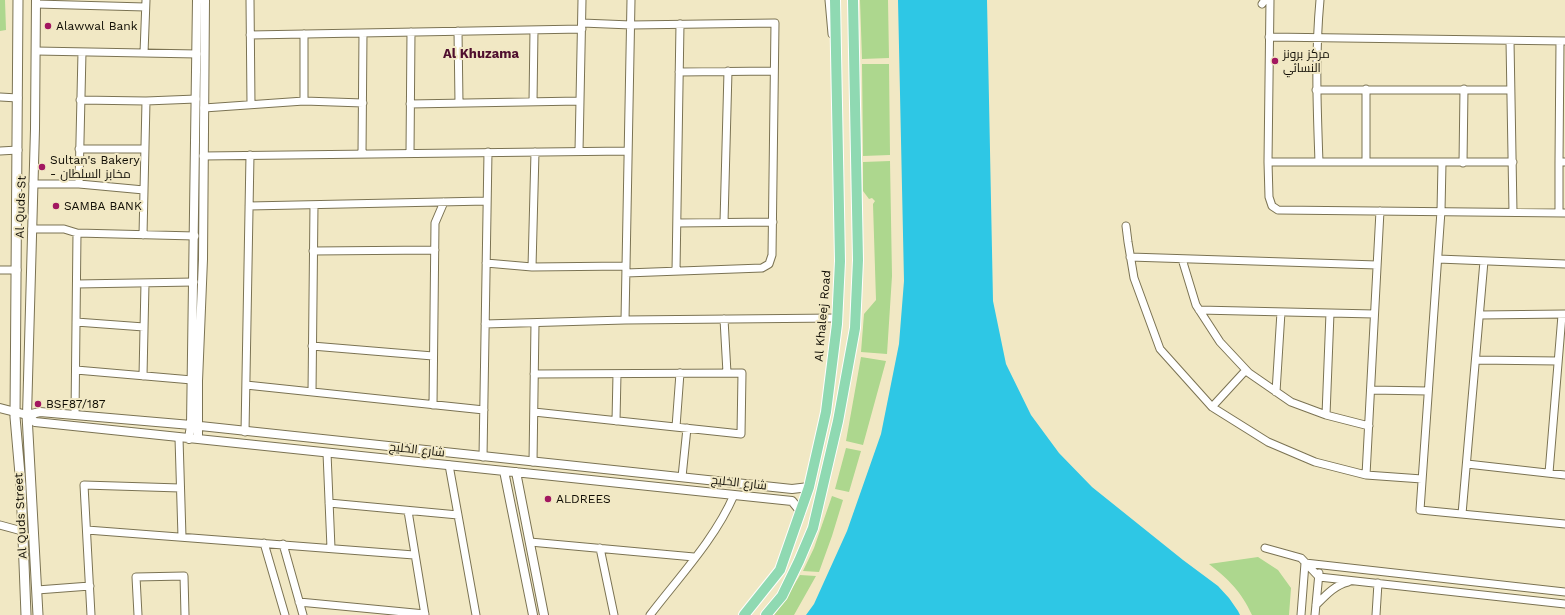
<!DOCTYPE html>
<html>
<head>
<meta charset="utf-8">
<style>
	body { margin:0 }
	canvas { display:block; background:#f1e8c4 }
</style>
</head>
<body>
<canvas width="1565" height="615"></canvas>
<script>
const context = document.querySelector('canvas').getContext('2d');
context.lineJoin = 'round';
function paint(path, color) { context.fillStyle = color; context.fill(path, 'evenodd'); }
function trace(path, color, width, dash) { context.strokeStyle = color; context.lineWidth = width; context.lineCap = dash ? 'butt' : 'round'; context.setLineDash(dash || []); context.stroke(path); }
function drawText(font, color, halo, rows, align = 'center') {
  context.font = font + ' "Work Sans",Cairo,sans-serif'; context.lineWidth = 4; context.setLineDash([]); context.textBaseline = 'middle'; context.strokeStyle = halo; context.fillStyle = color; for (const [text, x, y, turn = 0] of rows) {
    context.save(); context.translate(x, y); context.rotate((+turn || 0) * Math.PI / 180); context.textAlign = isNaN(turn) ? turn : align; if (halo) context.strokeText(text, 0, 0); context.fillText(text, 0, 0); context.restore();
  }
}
paint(new Path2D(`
	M0,0H5L6,30L0,31Z
	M860,0H888L889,58L862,59Z
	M862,64H889L890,155L863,156Z
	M890,161L892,276L887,354L861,352L864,314L876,300L873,204L875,201L872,198L869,199L863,191V162Z
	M861,357L886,361L863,445L846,441Z
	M846,448L861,451L849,492L835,489Z
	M832,496L843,500L832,536L819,572L803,571L814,548Z
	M1258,557L1278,570L1291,588L1289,615H1252C1241,591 1229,580 1209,564Z
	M800,575L816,576L794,615H774L785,600Z`), '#add78e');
paint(new Path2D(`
	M898,0H987L993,301L1006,364L1031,415L1059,453L1092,487L1183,560L1218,586L1229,598L1238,611L1240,615H806L814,604L847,531L881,434L899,344L904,281Z`), '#2ec7e5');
const minor = new Path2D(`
	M250,0L251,104
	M829,0L832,34
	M1270,0L1268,162L1269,197L1272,206L1278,210L1565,213
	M36,4L145,7
	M1262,4L1265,0
	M582,23L631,25L775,23L772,255L769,264L762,268L626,273
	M458,31L459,103
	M304,34V101
	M250,35L582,29
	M1269,37L1565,41
	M1510,41L1513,212
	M1560,41L1559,162H1565
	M36,51L197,54
	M144,53L146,0
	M679,72L774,71
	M1316,90H1510
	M0,97L18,98
	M80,100L146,101L196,99
	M533,102L534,30
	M410,104L580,101
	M204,108L304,101L363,103
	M79,149H145
	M0,151L18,150
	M579,151L582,0
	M535,152L532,267L626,266
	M410,153L411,32
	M362,154L363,33
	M203,156L628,151
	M1268,162H1513
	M1319,162C1317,108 1315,54 1320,0
	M1366,162V89
	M1559,162V213
	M1442,163L1441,211L1420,510L1565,524
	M1463,163L1464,89
	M33,184H79L144,190
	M79,184L82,52
	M249,206L487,201
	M1380,211L1366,475L1422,479
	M724,222L728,71
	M677,223L773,222
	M1126,226L1128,242L1134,278L1160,349L1212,407L1268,442L1315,462L1366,475
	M32,229H64L77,233L195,236
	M143,235L146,101
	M313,251L435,250
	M1130,257L1377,265
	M1182,259L1196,305L1220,342L1249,373L1291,402L1326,415L1369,426
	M1438,259L1565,264
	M486,263L532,267
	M0,270H17
	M676,271L680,24
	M77,284L194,282
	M1199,310L1374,314
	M1480,315L1565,314
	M724,319L727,373
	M625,320L631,0
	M76,322L144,327
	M485,324L625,320L837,318
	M312,346L433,356
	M1476,360L1558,361
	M76,370L192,380
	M143,376L145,283
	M246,385L484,410
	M1371,390L1428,391
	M312,392L314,205
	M1276,392L1281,312
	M433,405L435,223L444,202
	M1212,407L1246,370
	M534,412L741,434L742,373L534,374
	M75,415L77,233
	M1326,415L1330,313
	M616,421L617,374
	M676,427L680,373
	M245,432L250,155
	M179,438L182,537
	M327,453L331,548
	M483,457L488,152
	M533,462L535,323
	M1467,464L1565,475
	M449,465L476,615
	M1549,473L1562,315
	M682,477L687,428
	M329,503L458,515
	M408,511L425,615
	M1462,514L1484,261
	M0,525L22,531
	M87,530L414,555
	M530,542L694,557
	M264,543L285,615
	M283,544L303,615
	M600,548L614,615
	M1265,548L1301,558L1319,577L1565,604
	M1305,563L1565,592
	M37,590L90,586
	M299,602L425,614
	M1316,605C1326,595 1335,585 1348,582
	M91,615L84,485L180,488
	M138,615L136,577L184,576L185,615
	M650,615C679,577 715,539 734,495
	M1301,615L1305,563
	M1315,615L1319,573
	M1376,615L1378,583`);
const tertiary = new Path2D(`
	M0,408L27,415L40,412L191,425L792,489L809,487
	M27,415L35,422L792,501L801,512
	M27,415L35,129L36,0
	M198,438V381L203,259L205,0
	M189,439L191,425L197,0
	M504,471L533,615
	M516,472L544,615`);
const secondary = new Path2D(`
	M18,0L15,417L21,486L26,615
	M27,415L38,615`);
const primary = new Path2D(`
	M744,615L780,570L809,487L826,412L837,324L840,261L835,0
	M766,615L782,596L799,561L813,528L838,421L855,328L858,260L853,0`);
trace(minor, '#7b7353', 9);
trace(tertiary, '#7b7353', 10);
trace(secondary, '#7b7353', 11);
trace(primary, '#fff', 12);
trace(minor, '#fff', 7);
trace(tertiary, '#fff', 8);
trace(secondary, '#fff', 9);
trace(primary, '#8fd9b2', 10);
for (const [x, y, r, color] of [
	[48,26,4,"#a21760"],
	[1275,61,4,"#a21760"],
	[42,167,4,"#a21760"],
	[56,206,4,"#a21760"],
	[38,404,4,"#a21760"],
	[548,499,4,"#a21760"]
]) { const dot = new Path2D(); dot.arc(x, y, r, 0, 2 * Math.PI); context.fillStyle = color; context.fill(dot); trace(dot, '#f1e8c4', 1.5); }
drawText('12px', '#0f0c03', '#f1e8c4', [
	["Alawwal Bank",56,26],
	["مركز برونز",1283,54],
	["النسائي",1283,68],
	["Sultan's Bakery",50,160],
	["- مخابز السلطان",50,174],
	["SAMBA BANK",64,206],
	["BSF87/187",46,404],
	["ALDREES",556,499]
], 'left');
drawText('12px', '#0f0c03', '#f1e8c4', [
	["Al Quds St",21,207,-88],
	["Al Khaleej Road",823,316,-85],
	["شارع الخليج",417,450,6],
	["شارع الخليج",739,483,6],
	["Al Quds Street",21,516,-93]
]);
drawText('bold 13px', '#4f0e2d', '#f1e8c4', [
	["Al Khuzama",481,54]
]);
</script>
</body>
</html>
